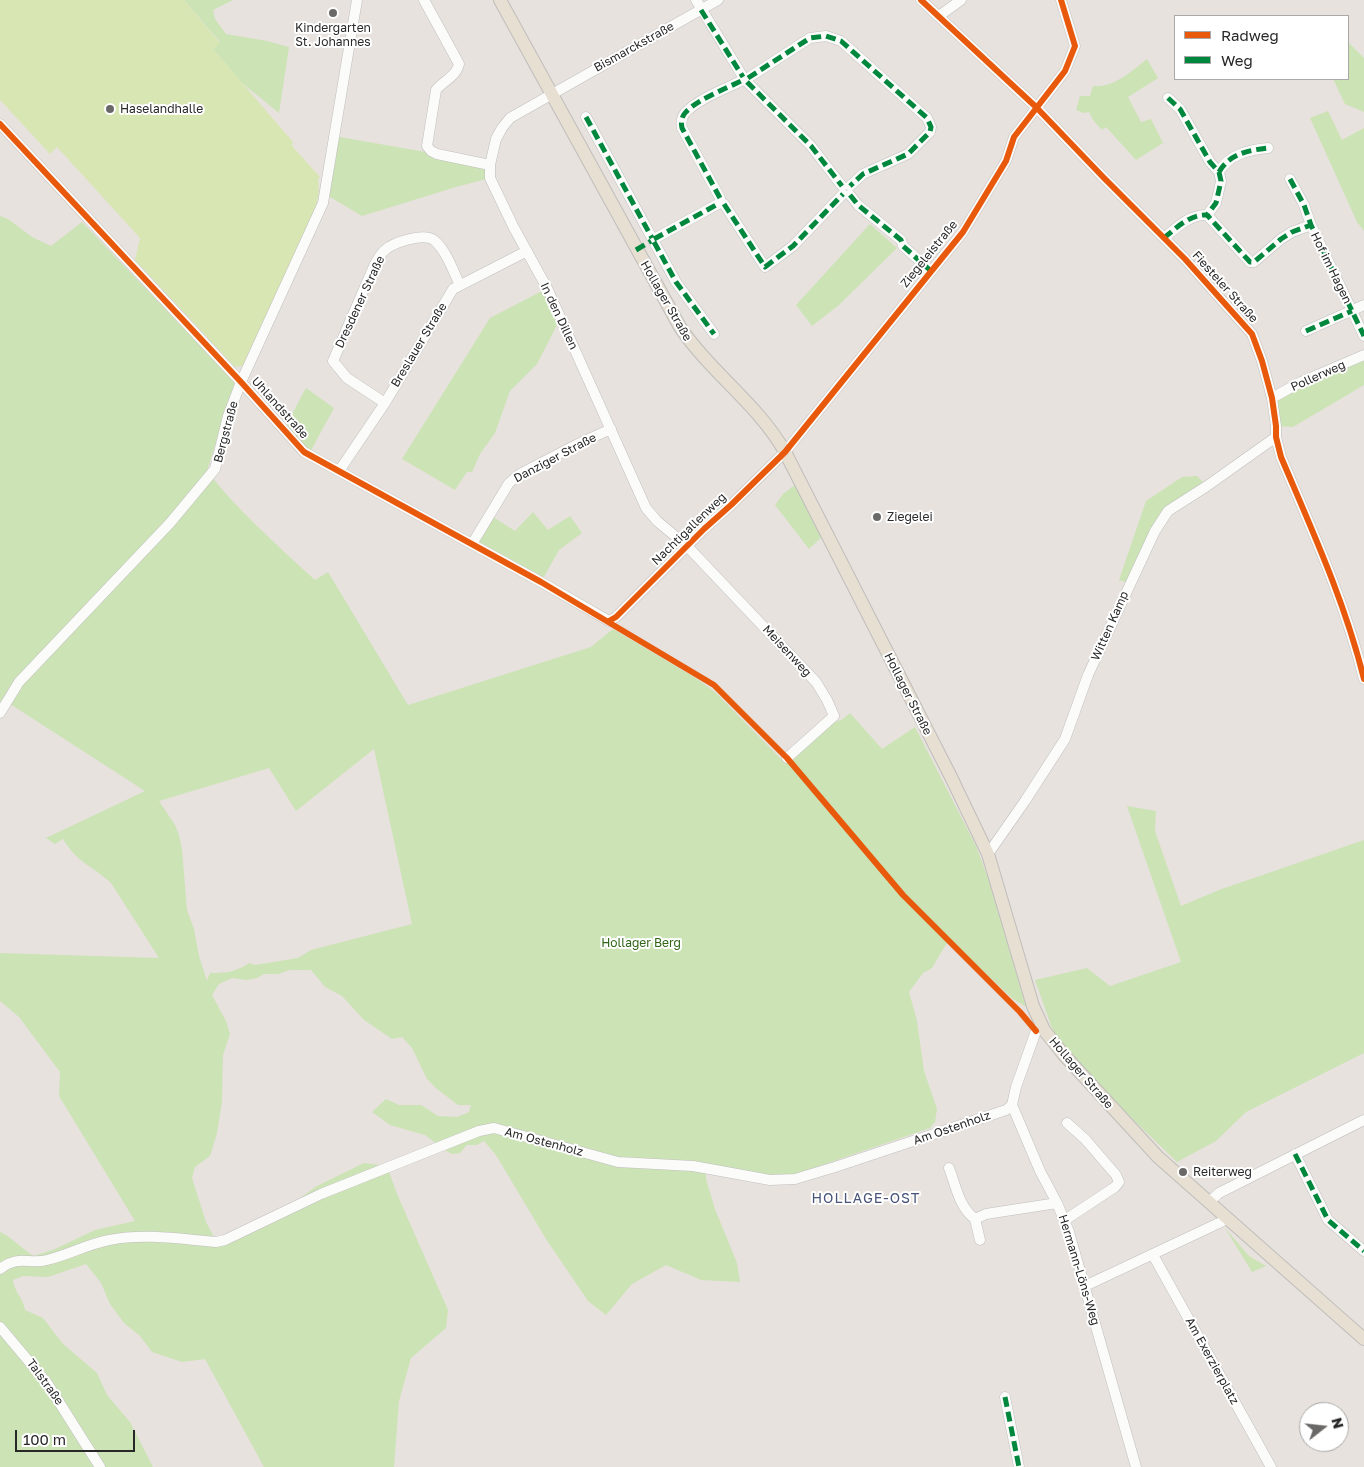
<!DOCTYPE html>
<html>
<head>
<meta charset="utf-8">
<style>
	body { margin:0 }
	#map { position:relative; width:1364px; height:1467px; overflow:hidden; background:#e7e2dd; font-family:"Golos Text",sans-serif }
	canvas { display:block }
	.legend { position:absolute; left:1174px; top:15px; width:175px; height:65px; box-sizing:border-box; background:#fff; border:1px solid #a9a9a9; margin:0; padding:6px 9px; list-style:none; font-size:15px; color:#282828 }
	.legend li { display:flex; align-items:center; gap:10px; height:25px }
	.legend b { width:25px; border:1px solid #a9a9a9 }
	.north { position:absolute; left:1299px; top:1402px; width:50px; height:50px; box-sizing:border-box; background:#fff; border:1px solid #a9a9a9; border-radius:50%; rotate:74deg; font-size:14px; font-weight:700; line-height:20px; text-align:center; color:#282828 }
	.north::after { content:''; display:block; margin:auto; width:18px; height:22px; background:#6b6967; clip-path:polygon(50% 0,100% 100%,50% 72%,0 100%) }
	.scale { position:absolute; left:15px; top:1430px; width:120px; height:22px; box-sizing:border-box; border:2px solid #282828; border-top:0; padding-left:6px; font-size:15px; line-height:18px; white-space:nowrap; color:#282828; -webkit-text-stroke:4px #fff; paint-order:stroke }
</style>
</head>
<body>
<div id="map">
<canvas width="1364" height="1467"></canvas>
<ul class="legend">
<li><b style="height:6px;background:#e8590c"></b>Radweg</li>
<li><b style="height:6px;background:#00873e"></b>Weg</li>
</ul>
<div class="north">N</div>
<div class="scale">100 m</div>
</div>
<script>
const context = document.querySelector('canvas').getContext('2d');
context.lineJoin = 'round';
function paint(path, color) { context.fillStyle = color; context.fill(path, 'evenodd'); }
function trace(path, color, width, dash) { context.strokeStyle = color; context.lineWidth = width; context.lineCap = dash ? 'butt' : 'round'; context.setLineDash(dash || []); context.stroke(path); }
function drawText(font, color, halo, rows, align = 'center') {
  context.font = font + ' "Golos Text",sans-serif'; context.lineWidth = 4; context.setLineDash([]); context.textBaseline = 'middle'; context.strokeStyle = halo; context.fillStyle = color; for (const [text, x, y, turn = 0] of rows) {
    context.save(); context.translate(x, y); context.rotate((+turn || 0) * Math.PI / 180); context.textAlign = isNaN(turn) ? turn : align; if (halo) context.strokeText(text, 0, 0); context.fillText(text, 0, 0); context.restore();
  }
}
paint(new Path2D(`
	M184,0H233L213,10L215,19L226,34L267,41L289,47L279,113L242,83L213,49L220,42Z
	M1348,42L1364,58V112L1345,104L1333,79H1348Z
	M1147,59L1158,78L1128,97L1141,122L1151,119L1163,143L1136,160L1106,127L1102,130L1093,120L1089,112L1084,113L1076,110L1080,96H1090L1093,86C1114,88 1132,71 1147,59Z
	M1328,111L1342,140L1364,128V231L1357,222L1310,118Z
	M334,136L437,154L490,165V178L456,187L362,216L325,194Z
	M0,216L8,219L32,237L51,246L82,222L235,382L207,471C238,511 278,546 315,580L328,572L408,705L591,647L613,629L694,677L715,692L786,764L833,723L843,719L850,713L882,749L915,727L976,846L988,878L1026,1007L1013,999L950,940L945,946L932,968L923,973L909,992L917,1021L924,1071L937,1109L935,1122L930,1128L793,1175L773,1176L706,1164V1179L715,1209L737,1263L740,1282L701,1280L666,1265L632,1284L606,1315L588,1301L546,1239L496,1155L484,1141L477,1145H467L460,1153L452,1154L445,1150L425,1135L390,1125L372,1112L386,1099L399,1105H421L438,1116L457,1117L469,1112L471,1105H458L437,1089L427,1079L412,1048L402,1037L392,1039L364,1020L342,996L325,987L311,970H289L278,974H264L257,978L247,980L232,978L219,984L212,995L226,1021L230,1034L223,1055L222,1102L217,1133L210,1156L195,1167L192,1178L206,1222L216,1241L293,1208L300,1198L317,1186L364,1163L387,1166L397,1194L448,1310L446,1328L411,1358L399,1401L394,1467H264L205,1359L182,1362L152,1352L140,1336L124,1323L110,1304L101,1283L86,1264L48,1277L23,1276L13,1280C15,1294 22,1295 25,1310L43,1318L63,1344L97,1373L107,1395L130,1422L153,1467H0V1232C13,1238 22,1249 34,1256L55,1249L95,1230L135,1221L59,1096L60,1072L19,1017L0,1001V953L159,958L111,883C93,866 77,863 63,839L55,844L46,838L145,791L7,702L0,713ZM374,749L412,924L311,950L298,958L255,965L249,963C237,972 225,973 210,973L207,981L199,956L194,929L187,910L182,849L179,835L175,825L159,801L269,768L296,811Z
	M870,224L897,248L839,305L812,326L796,305Z
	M544,290L558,323L537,364L510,391L495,433L480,454L472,472H467L455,490L402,459L490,318Z
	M1364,355V385L1293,427L1276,426L1272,398Z
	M306,388L334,408L309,454L284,429Z
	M1197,476L1207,486L1168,511L1129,583L1119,580L1146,501L1182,477Z
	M800,481L826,533L809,549L775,505L783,494Z
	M533,512L548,530L570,516L582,533L559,550L541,582L472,544L490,515L515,531Z
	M1127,806L1156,811L1155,831L1181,906L1219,890L1364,840V1053L1246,1112L1216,1141L1177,1162L1121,1108L1054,1034L1035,980L1087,968L1110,986L1181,962Z
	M1225,1228L1249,1256L1266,1266L1252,1272Z`), '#cce3b5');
paint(new Path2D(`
	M0,0H184L220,43L213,49L293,142L292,146L320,177L318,179L319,193L315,210L243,366L235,367L135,260L140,238L57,147L50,154L0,100Z`), '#d8e6b3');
const minor = new Path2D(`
	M424,0L459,64C456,77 444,80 436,90L427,146L431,151L437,154L490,165
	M696,0L743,77
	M718,0L510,118L502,128L496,139L490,165V178L514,228L547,288L646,508L657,521L687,546L816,682L827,700L834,716L787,758
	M921,0L1036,107L1104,178L1185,259L1252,334L1262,361L1272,398L1276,426V437L1281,457C1312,530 1345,602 1364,679
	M939,16L961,0
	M748,78L810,38L826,36L841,41L927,118L931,127L930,132L908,154L863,174L850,186
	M747,82L811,146L842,186
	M1168,98L1180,109L1210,162L1219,172L1221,181L1216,203L1207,215
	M586,117L652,238
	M0,124L241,382L304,452L541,582L609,621L616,617L704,529L731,505L785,452L963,232L1006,161L1014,137L1065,71L1075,46L1061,0
	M1219,172C1229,154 1249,150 1268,148
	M1290,179L1304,205L1311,225L1364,336
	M850,195L858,205L901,240L903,246L931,271
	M720,198L682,128C681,123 681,118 685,113C696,100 725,89 741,81
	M724,204L765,267L793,246L843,194
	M1164,238C1176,228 1190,214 1207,215L1250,262H1254L1281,239L1292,232L1311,225
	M654,239L718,204
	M654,242L676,282L714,334
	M1306,331L1364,305
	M1272,398L1301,382L1364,355
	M385,403L347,378L333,361L374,266C377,261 380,254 385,250C394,242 425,232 435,241C447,252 453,271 460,285
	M339,471L385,403L453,289L527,251
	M472,544L509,483L520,474L582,442L611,429
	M0,713L19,682L170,523L215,469L228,416L241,382L323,203L357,0
	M988,854L1025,801L1065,739L1088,675L1155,531L1168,511L1207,486L1276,437
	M1042,1026L1036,1031L1016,1087L1012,1105L1040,1171L1057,1203L1069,1232L1136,1467
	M1295,1154L1328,1220L1364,1251
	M949,1168C956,1186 959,1207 975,1219
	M1209,1202L1219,1193L1364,1120
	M1065,1220L1115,1187L1119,1182L1116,1175L1085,1139L1067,1123
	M980,1240L975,1219L986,1214L1057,1203
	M1153,1255L1271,1467
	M0,1269C19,1254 29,1265 47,1260C68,1255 88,1244 109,1240C144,1233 181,1239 216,1242L225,1240L321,1194L479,1131L494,1128L618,1162L693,1166L770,1180L795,1179L835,1167L1006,1110L1012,1105
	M1085,1286L1221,1222L1226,1218
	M0,1327L47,1383L100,1467
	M1005,1397L1019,1467`);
const major = new Path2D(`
	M500,0L680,327C711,373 758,404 785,452L951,777L988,854L1033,1006L1044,1030L1064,1055L1158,1157L1364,1339`);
trace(minor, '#c0bfbf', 11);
trace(major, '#bfbdbc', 14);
trace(minor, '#fbfbfa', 10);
trace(major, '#e6dfd2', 12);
trace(new Path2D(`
	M701,10L743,77
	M748,78L810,38L826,36L841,41L927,118L931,127L930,132L908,154L863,174L850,186
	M747,82L811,146L842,186
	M1168,98L1180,109L1210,162L1219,172L1221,181L1216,203L1207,215
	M586,117L652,238
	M1219,172C1229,154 1249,150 1268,148
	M1290,179L1304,205L1311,225L1364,336
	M850,195L858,205L901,240L903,246L931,271
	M720,198L682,128C681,123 681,118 685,113C696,100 725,89 741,81
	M724,204L765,267L793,246L843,194
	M1164,238C1176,228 1190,214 1207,215L1250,262H1254L1281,239L1292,232L1311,225
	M654,239L718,204
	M654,242L676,282L714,334
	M636,250L651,241
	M1306,331L1352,311
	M1295,1154L1328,1220L1364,1251
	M1005,1397L1019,1467`), '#00873e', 5, [10, 5]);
trace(new Path2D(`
	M921,0L1036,107L1104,178L1185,259L1252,334L1262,361L1272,398L1276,426V437L1281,457C1312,530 1345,602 1364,679
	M0,124L241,382L304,452L541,582L714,685L787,758L903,895L1020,1012L1036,1031
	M609,621L616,617L704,529L731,505L785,452L963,232L1006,161L1014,137L1065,71L1075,46L1061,0`), '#e8590c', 6);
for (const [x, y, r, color] of [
	[333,13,5,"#6b6967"],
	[110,109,5,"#6b6967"],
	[877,517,5,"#6b6967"],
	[1183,1172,5,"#6b6967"]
]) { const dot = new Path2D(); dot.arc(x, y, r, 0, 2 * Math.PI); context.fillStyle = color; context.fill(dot); trace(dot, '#fff', 2); }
drawText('12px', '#282828', '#fff', [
	["Kindergarten",333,28,"center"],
	["St. Johannes",333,42,"center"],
	["Haselandhalle",120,109],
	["Ziegelei",887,517],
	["Reiterweg",1193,1172]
], 'left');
drawText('12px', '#282828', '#fff', [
	["Bismarckstraße",634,47,-29],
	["Ziegeleistraße",929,254,-51],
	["Hof im Hagen",1331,268,64],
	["Fiesteler Straße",1225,287,48],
	["Hollager Straße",666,301,60],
	["Dresdener Straße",360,302,-65],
	["In den Dillen",559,316,65],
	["Breslauer Straße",419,345,-59],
	["Pollerweg",1318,376,-24],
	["Uhlandstraße",280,408,48],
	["Bergstraße",226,432,-75],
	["Danziger Straße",555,458,-28],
	["Nachtigallenweg",689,529,-44],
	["Witten Kamp",1110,626,-66],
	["Meisenweg",787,651,47],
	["Hollager Straße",908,694,63],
	["Hollager Straße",1081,1073,49],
	["Am Ostenholz",952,1128,-19],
	["Am Ostenholz",544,1142,15],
	["Hermann-Löns-Weg",1079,1270,73],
	["Am Exerzierplatz",1212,1361,61],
	["Talstraße",45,1382,54]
]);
drawText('12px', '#2e6518', '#fff', [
	["Hollager Berg",641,943]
]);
context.letterSpacing = '1px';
drawText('14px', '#485579', '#fff', [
	["HOLLAGE-OST",866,1199]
]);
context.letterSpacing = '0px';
</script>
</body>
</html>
